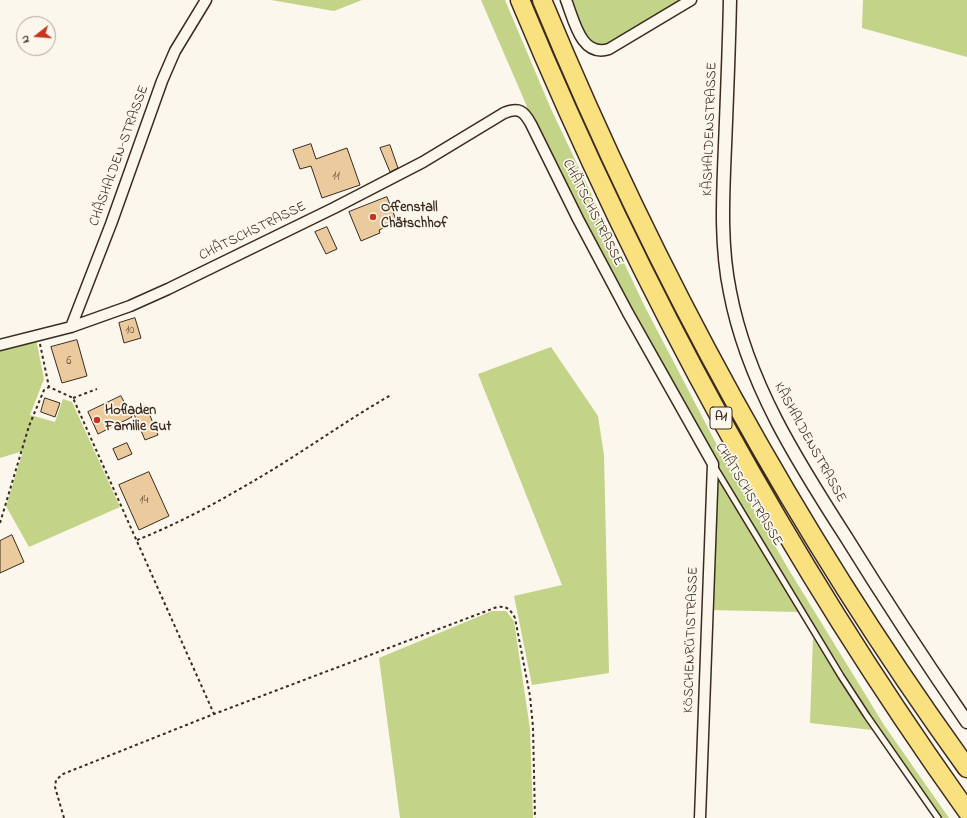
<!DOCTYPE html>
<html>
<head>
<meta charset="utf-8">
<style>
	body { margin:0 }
	#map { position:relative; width:967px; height:818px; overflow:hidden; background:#fbf7ec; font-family:"Indie Flower",sans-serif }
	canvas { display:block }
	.north { position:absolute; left:16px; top:16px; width:40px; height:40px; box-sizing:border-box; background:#fbf7ec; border:1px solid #aea59a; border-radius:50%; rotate:253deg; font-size:11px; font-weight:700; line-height:16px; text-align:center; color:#3b2a1e }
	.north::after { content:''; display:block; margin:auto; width:14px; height:18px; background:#c8321e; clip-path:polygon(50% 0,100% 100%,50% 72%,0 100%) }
</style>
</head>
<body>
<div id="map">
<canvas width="967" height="818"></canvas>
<div class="north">N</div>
</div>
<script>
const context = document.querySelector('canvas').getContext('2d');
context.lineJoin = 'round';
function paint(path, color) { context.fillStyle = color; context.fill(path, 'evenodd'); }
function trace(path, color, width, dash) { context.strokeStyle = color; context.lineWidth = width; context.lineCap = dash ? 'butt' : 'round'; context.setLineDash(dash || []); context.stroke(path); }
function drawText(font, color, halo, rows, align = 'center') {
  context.font = font + ' "Indie Flower",sans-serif'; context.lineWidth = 3.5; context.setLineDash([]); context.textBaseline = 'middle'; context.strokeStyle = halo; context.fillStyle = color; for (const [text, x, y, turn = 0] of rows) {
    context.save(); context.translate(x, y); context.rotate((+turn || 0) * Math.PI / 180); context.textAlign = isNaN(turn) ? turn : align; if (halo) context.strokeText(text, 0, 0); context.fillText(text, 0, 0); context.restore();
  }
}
paint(new Path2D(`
	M271,0H362L334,11Z
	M481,0H505L551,109L645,307L718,447L789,570L884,725L949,818H942L879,728L820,635L743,509L644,336L592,238L528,109Z
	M569,0H686L607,47H596L585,40Z
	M863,0H967V57L862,28Z
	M36,339L44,379L30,415L55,422L63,399L72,402L120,507L29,547L6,506L23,451L0,458V348Z
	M551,347L598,416L604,455L609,673L532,685L514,596L562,585L478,374Z
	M718,477L799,612L710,610Z
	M492,611H506L514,621L530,729L533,818H400L379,658Z
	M813,638L872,730L810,723Z`), '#c3d387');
const building = new Path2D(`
	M311,144L316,159L347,148L360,185L322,198L311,166L300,169L293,150Z
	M390,145L398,168L390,172L380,148Z
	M387,197L397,222L379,230L380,233L361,241L349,212Z
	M327,227L337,249L326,254L315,232Z
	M135,318L141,338L124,343L119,323Z
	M77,340L87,376L62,383L51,347Z
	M121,396L132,417L98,434L88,412Z
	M45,398L60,403L55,417L41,412Z
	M146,406L158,435L145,440L133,412Z
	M127,443L132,454L118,460L113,449Z
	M149,472L169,516L139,530L119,485Z
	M12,535L24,562L0,573V541Z`);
paint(building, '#ebca9d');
trace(building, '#3b2a1e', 1);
const service = new Path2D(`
	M714,466L841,676L867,716L938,818`);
const minor = new Path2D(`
	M566,0C574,20 581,58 609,49L691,0
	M71,327L111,224L162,81L175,51L206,0
	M0,345L71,327L130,306L168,289L334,208L423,162L504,113C519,107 524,111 531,124L578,219L628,313L713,464L700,818`);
const tertiary = new Path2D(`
	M730,0C729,49 727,97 725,146C723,195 720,244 730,292C747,382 797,461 846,537C885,600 925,661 967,722`);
const motorway = new Path2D(`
	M520,0C639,286 787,559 967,811
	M542,0C654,271 795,530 967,768`);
trace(service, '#3b2a1e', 8);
trace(minor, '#3b2a1e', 13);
trace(tertiary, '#3b2a1e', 15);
trace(motorway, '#3b2a1e', 21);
trace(new Path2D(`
	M40,344L49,387L73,398L214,714
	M73,398L97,389
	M0,523L29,426L44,390L49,387
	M137,540C180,523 222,500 262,476C306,450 347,420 391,395
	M64,818L55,787L56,780L63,774L214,714L497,607C507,606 510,609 515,618L530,696L533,727L535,818`), '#3b2a1e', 2, [3, 3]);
trace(service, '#fbf7ec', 5);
trace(minor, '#fbf7ec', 10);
trace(tertiary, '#fbf7ec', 12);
trace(motorway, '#fae180', 18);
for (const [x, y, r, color] of [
	[373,217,4,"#c8321e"],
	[97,420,4,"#c8321e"]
]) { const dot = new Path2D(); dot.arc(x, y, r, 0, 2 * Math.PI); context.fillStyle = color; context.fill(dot); trace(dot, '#fbf7ec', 1.5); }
drawText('12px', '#67523e', null, [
	["11",336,177],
	["10",130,331],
	["6",69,362],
	["14",144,501]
]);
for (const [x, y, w] of [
	[721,418,22]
]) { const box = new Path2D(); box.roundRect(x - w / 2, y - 11, w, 22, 3); context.fillStyle = '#fbf7ec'; context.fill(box); trace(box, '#3b2a1e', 1); }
drawText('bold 13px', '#3b2a1e', null, [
	["A1",721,418]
]);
drawText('14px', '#3b2a1e', '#fbf7ec', [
	["KÄSHALDENSTRASSE",711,129,-88],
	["CHÄSHALDEN-STRASSE",120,156,-70],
	["CHÄTSCHSTRASSE",592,213,63],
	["CHÄTSCHSTRASSE",253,232,-26],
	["KÄSHALDENSTRASSE",809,443,61],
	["CHÄTSCHSTRASSE",748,495,59],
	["KÖSCHENRÜTISTRASSE",692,640,-88]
]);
drawText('bold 14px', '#3b2a1e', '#fbf7ec', [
	["Offenstall",381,209],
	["Chätschhof",381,225],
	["Hofladen",105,412],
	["Familie Gut",105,428]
], 'left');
</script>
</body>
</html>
